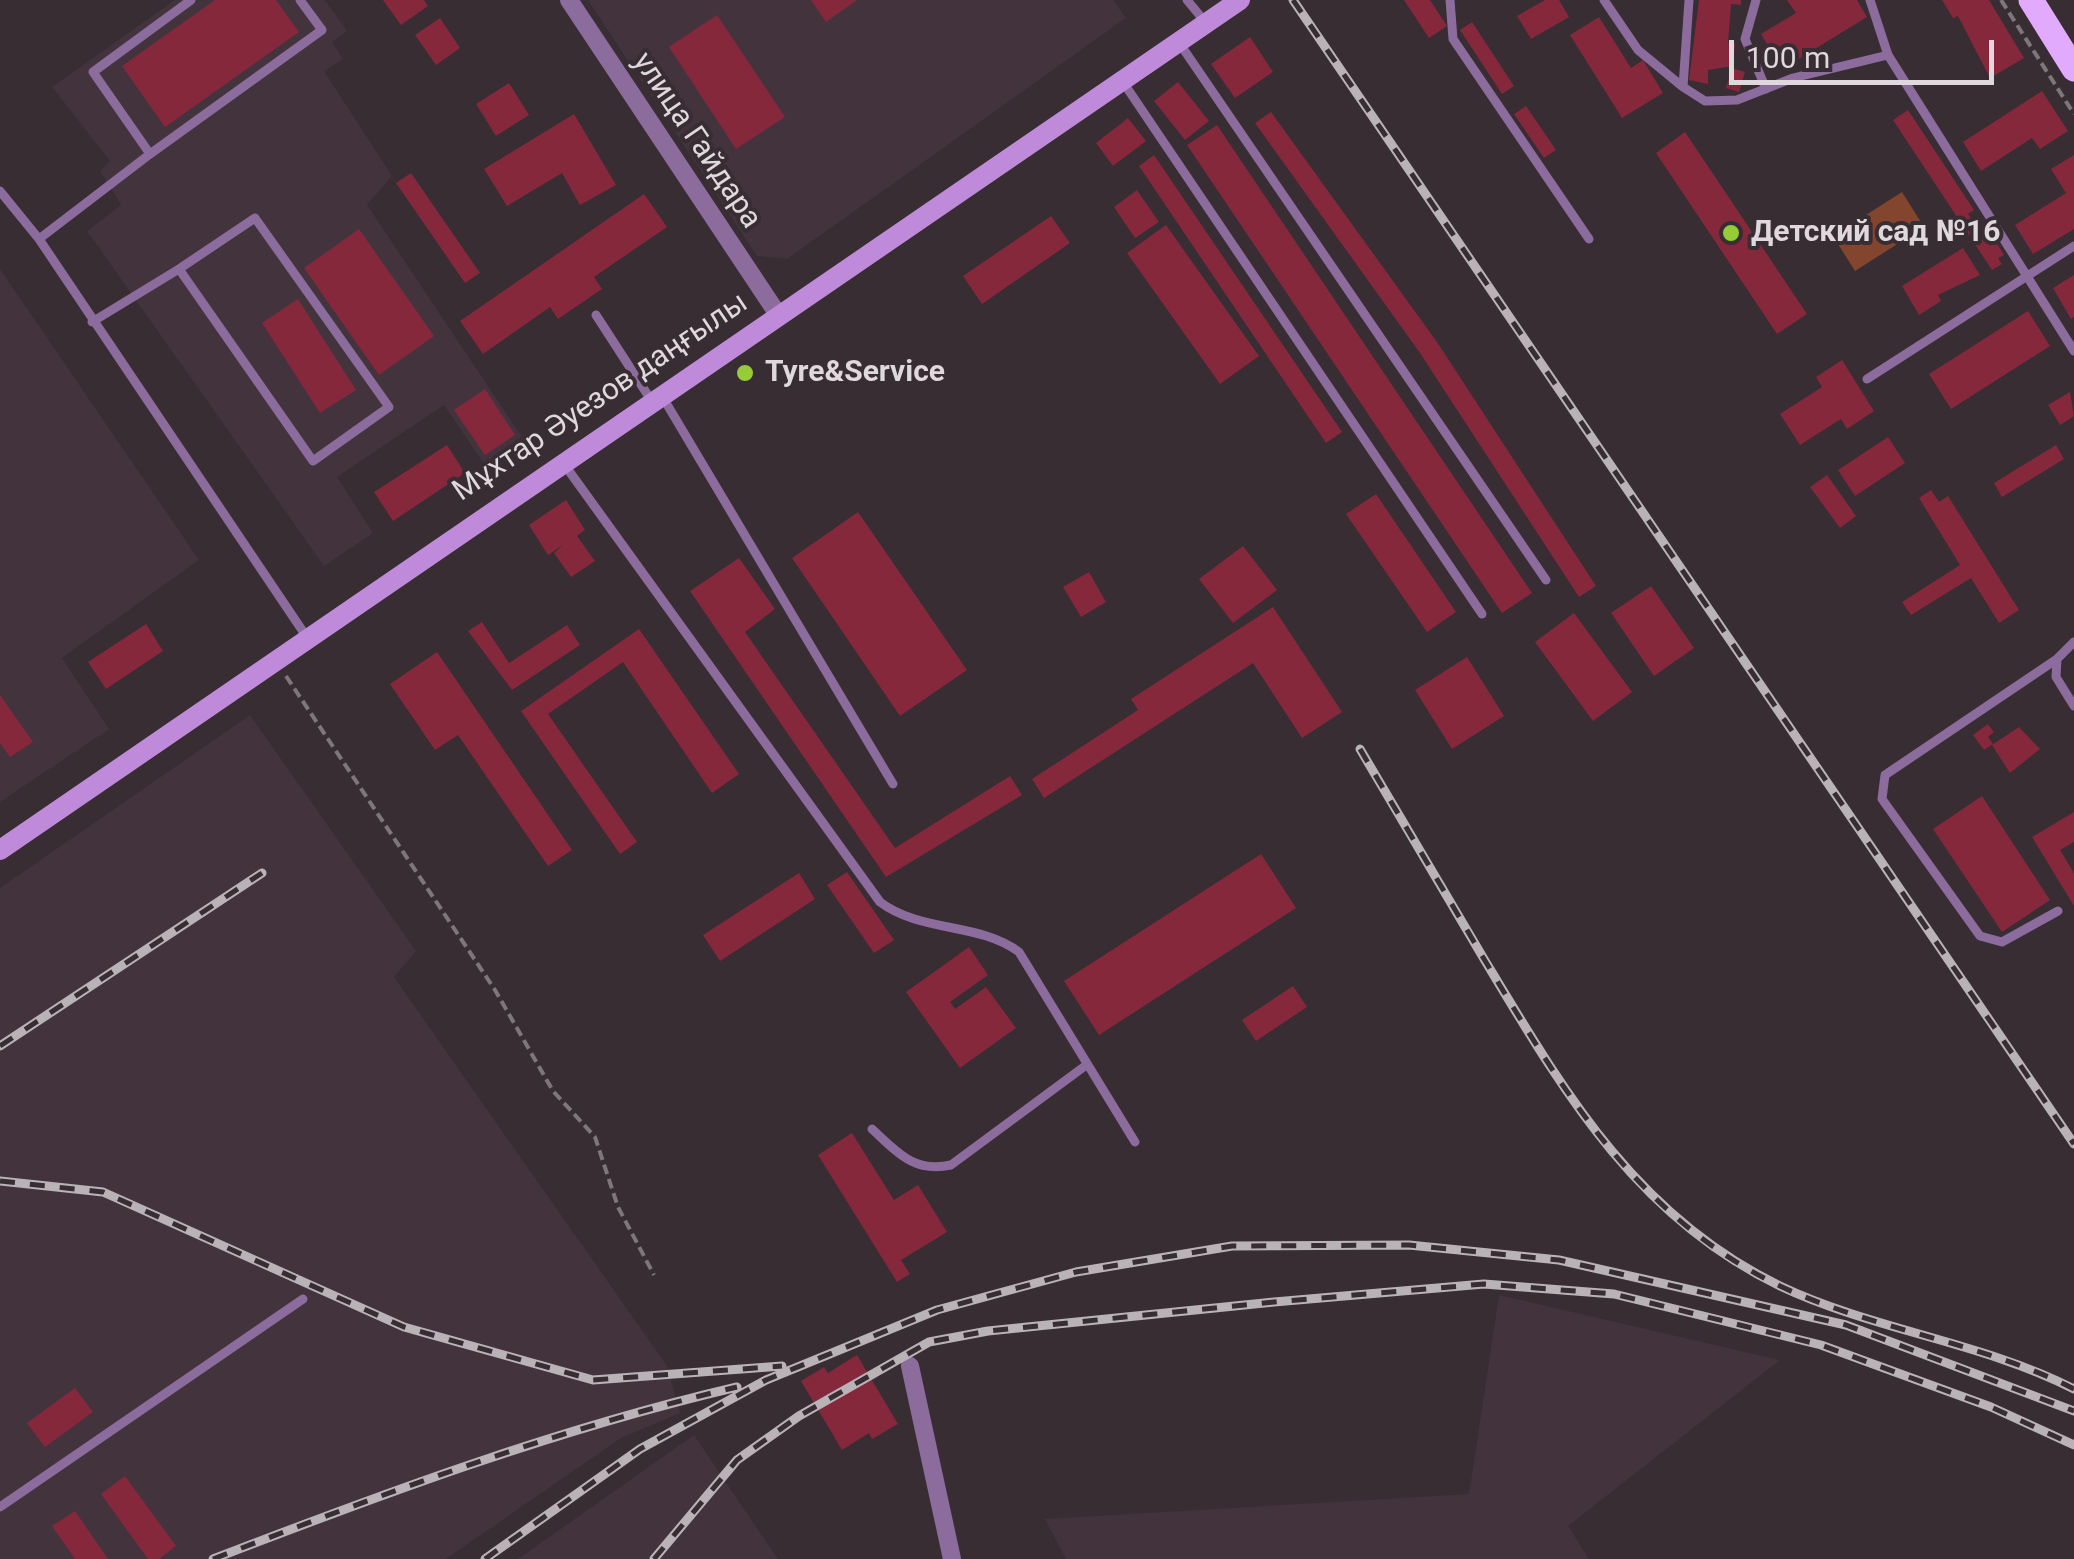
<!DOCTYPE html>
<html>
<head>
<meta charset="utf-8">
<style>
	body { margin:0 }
	#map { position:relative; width:2074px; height:1559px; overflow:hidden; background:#372d32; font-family:Roboto,sans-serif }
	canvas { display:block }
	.scale { position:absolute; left:1729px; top:40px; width:265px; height:45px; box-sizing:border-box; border:5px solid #dfd8dc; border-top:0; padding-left:12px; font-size:30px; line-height:35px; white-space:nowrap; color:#dfd8dc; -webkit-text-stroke:8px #372d32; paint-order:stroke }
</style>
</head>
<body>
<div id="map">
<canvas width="2074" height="1559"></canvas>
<div class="scale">100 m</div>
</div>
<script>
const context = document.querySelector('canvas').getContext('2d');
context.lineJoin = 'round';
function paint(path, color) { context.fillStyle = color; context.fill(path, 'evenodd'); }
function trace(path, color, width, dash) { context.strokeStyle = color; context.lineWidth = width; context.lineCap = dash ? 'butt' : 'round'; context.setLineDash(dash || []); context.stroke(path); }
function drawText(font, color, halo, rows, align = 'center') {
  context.font = font + ' Roboto,sans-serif'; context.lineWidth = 8; context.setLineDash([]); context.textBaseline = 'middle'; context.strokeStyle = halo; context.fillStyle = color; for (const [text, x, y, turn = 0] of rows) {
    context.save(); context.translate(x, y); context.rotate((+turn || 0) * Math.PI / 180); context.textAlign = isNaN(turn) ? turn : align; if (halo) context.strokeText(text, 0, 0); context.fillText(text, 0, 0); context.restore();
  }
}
paint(new Path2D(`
	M175,0H325L347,31L332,42L343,59L324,71L392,176L367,205L522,437L484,464L444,405L337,477L373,533L324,566L87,231L121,205L100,171L110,161L52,87Z
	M588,0H1113L1126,18L787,259L757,256Z
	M0,269L199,560L62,658L109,729L0,802Z
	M250,715L416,951L394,977L667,1366L680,1413L621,1438L446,1559H0V888Z
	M1499,1295L1780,1360L1568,1526L1589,1559H1066L1045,1519L1469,1494Z
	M694,1435L778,1559H518Z`), '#43333d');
paint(new Path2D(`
	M1902,192L1924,227L1855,271L1833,236Z`), '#84452e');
paint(new Path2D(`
	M215,0H276L299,32L165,127L122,66Z
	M383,0H424L428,6L401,25Z
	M811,0H857L826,22Z
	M1404,0H1430L1447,26L1429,38Z
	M1545,0H1559L1569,17L1531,39L1517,16Z
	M1699,0H1741V5L1731,4L1728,43L1735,44L1733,66L1708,70V84L1689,80Z
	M1787,0H1857L1867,17L1782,69L1761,34L1796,13Z
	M1942,0H1989L2024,58L1990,78L1958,16L1953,18Z
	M717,15L785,117L736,149L669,47Z
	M1599,17L1631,68L1643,60L1663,93L1622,118L1570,35Z
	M440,18L460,48L436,65L415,35Z
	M1472,22L1514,86L1502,94L1460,30Z
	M1250,37L1273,72L1235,98L1211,64Z
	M1732,68L1745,72L1739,92L1726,88Z
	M1178,82L1209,121L1185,140L1154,101Z
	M509,83L529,115L496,136L476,104Z
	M2042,91L2068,131L2040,149L2032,138L1981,171L1963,142Z
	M1526,106L1556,150L1544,158L1514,114Z
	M1908,110L1974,210L1968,214L1990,246L1996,242L2004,255L1998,258L2002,264L1992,270L1893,120Z
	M1271,112L1437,342L1596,586L1579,597L1420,353L1255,123Z
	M574,114L616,185L580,205L562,173L507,206L484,169Z
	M1128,118L1146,141L1113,166L1096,143Z
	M1217,125L1532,593L1502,613L1187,145Z
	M1685,132L1807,314L1777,334L1656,153Z
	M1154,155L1342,432L1326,443L1139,166Z
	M2074,155V229L2033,254L2015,225L2066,193L2051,169Z
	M411,173L480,273L465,283L396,183Z
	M1137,190L1159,222L1135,238L1114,207Z
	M644,194L667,227L594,277L602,289L558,319L550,307L483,354L460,321Z
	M1051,216L1070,243L982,304L963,276Z
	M1166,225L1259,356L1220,384L1127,253Z
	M359,229L434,336L379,375L304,268Z
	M1963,248L1980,275L1938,295L1941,301L1919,315L1902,286Z
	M2074,275V317L2071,319L2053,288Z
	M298,299L356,390L320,413L262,323Z
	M2028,311L2050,346L1951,409L1929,374Z
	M1842,360L1874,411L1847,429L1841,419L1800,445L1780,414L1822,387L1816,377Z
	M485,389L515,435L485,455L454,410Z
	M2070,392L2074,416L2060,425L2048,405Z
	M1888,437L1905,463L1855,496L1838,470Z
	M447,445L465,473L393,521L374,492Z
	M2056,445L2064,459L2002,497L1994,483Z
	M1827,475L1856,516L1840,528L1810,487Z
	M1931,490L1939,502L1948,496L2019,610L1999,623L1971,578L1911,615L1902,602L1960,565L1919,498Z
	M1376,494L1456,612L1427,632L1346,514Z
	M566,500L585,530L577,536L595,561L571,577L554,553L563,545L548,555L529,525Z
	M858,512L967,670L900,716L792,558Z
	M1243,546L1277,590L1233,623L1199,579Z
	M739,558L775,609L745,632L895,848L1010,776L1022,795L886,877L690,591Z
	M1089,572L1106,602L1081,617L1063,587Z
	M1651,586L1694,648L1654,676L1611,613Z
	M1273,607L1342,712L1302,738L1253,663L1044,798L1032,779L1138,710L1131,699Z
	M1574,613L1632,692L1593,721L1535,642Z
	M482,622L509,663L567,625L580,645L512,690L468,631Z
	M146,624L163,651L106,689L88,662Z
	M639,629L739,774L712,793L623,662L548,714L637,842L620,854L521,711Z
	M437,652L572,850L548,866L458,735L435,750L390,684Z
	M1467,657L1504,716L1452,749L1415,690Z
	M0,695L33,742L10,757L0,743Z
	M1988,724L1994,732L1988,737L1993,744L1984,750L1973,735Z
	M2019,727L2040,749L2010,773L1992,745Z
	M1982,796L2050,900L2002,932L1933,829Z
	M2074,812V842L2060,850L2074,873V906L2032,837Z
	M1261,854L1296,908L1099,1035L1064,981Z
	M847,872L894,940L874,953L827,885Z
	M799,873L815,899L720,961L703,935Z
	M969,947L988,975L950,1002L955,1009L986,987L1016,1028L960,1068L906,992Z
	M1293,986L1307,1007L1256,1041L1242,1020Z
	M852,1133L894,1200L918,1185L947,1232L901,1260L910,1274L897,1282L818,1155Z
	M857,1355L898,1424L872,1439L869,1433L842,1450L801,1381L824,1367L828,1373Z
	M75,1388L93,1412L45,1447L27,1423Z
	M125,1476L176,1546L159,1559H148L101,1494Z
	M75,1511L108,1559H75L52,1526Z`), '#86283c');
trace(new Path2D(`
	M2001,0L2074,114
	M286,676L495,990L553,1091L595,1137L618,1207L654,1275`), '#7e767a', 4, [10, 5]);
trace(new Path2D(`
	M1187,0L1206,23
	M1450,0L1453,39L1589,239
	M1604,0L1638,50L1683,87
	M1689,0L1683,87L1705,101L1737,100L1793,78L1888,55L2074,351
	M1756,0L1745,39L1766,89
	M1870,0L1888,55
	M1180,44L1546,580
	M1123,82L1482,614
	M150,154L322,30L300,0
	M0,191L39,239L306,636
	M39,239L150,154L93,72L191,0
	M596,315L651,400
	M92,322L179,269L313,461L389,407L255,218L179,269
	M1867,379L2074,246
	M662,396L893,784
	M564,464L880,902C921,933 979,922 1019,952L1135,1142
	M2074,642L2057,659L2056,677L2074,706
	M2057,659L1885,775L1882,799L1980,936L2002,942L2058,911
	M872,1129C898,1153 914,1173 951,1165L1085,1066
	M0,1507L303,1299`), '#8c6b9d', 9);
trace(new Path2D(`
	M569,0L777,313
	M910,1366L952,1559`), '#8c6b9d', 18);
trace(new Path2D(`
	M0,850L1240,0`), '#c08adb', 20);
trace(new Path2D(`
	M2031,0L2074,69`), '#e2aafd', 25);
const rail = new Path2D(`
	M1293,0L2074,1144
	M1360,749C1401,819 1443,889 1484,959C1563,1090 1635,1216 1780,1286C1873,1330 1982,1342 2074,1389
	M0,1046L262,873
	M0,1181L103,1192L404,1327L593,1380L782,1366
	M213,1559C385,1493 557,1429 737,1387
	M485,1559L640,1449L766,1380L937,1310L1076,1272L1232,1246L1409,1245L1559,1260L1846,1325L2074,1411
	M654,1559L737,1460L799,1416L929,1342L988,1331L1274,1302L1484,1284L1614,1294L1821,1345L1991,1407L2074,1445`);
trace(rail, '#b9b2b6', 9);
trace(rail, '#372d32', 5, [15]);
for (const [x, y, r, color] of [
	[1731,233,10,"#96cc3a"],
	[745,373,10,"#96cc3a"]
]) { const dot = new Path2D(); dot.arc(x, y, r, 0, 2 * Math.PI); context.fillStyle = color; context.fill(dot); trace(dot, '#372d32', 4); }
drawText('30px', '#dfd8dc', '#372d32', [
	["улица Гайдара",696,141,56],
	["Мұхтар Әуезов даңғылы",601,398,-34]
]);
drawText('bold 30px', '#dfd8dc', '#372d32', [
	["Детский сад №16",1751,233],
	["Tyre&Service",765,373]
], 'left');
</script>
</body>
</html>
